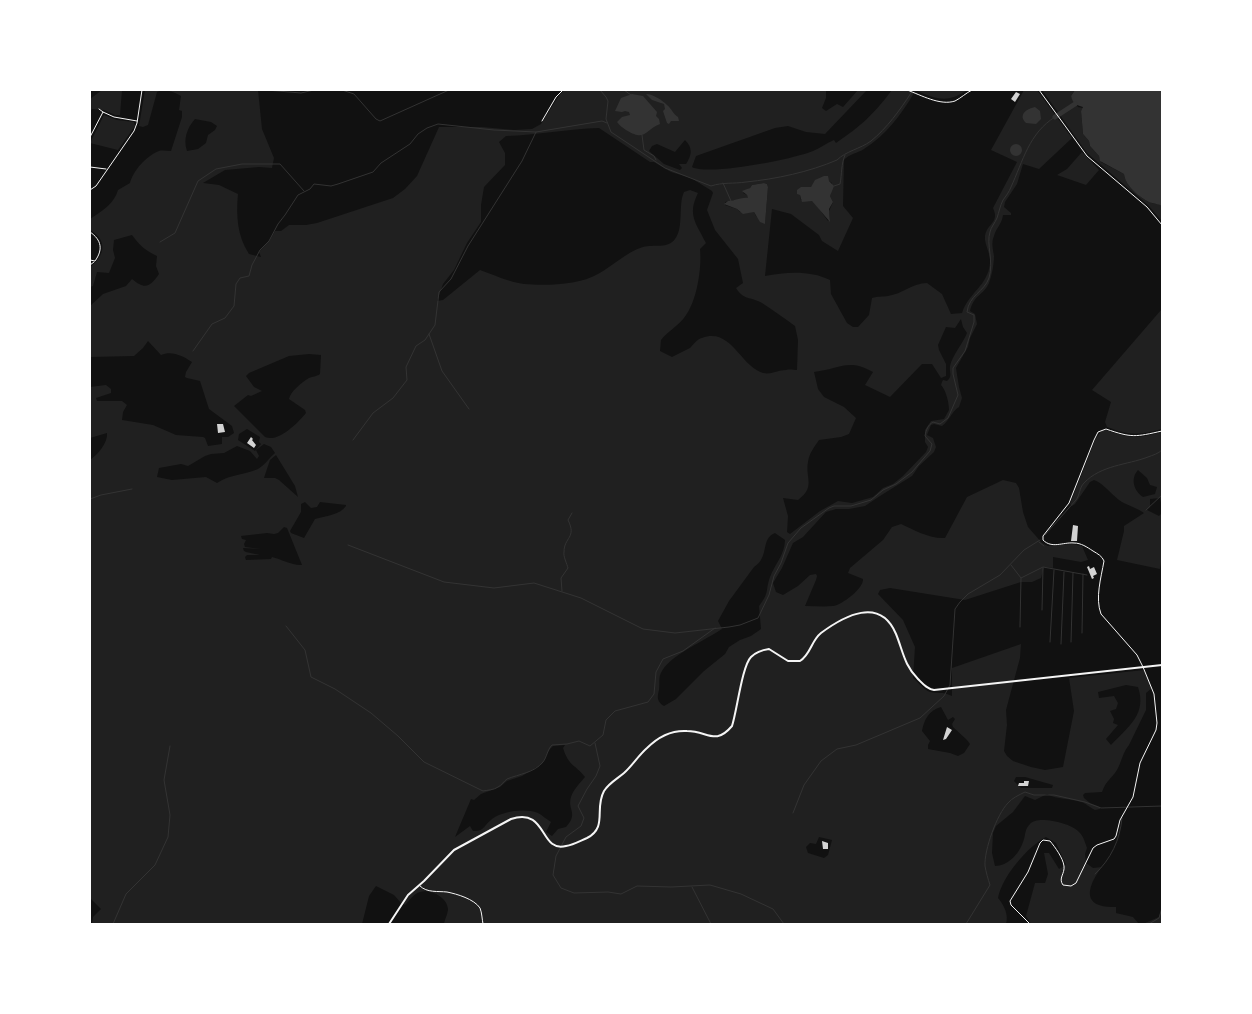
<!DOCTYPE html>
<html>
<head>
<meta charset="utf-8">
<style>
	body { margin:0 }
	#map { position:relative; width:1252px; height:1014px; overflow:hidden; background:#111; font-family:"Archivo Narrow",sans-serif }
	canvas { display:block }
	.frame { position:absolute; inset:0; border:91px solid #fff; pointer-events:none }
</style>
</head>
<body>
<div id="map">
<canvas width="1252" height="1014"></canvas>
<div class="frame"></div>
</div>
<script>
const context = document.querySelector('canvas').getContext('2d');
context.lineJoin = 'round';
function paint(path, color) { context.fillStyle = color; context.fill(path, 'evenodd'); }
function trace(path, color, width, dash) { context.strokeStyle = color; context.lineWidth = width; context.lineCap = dash ? 'butt' : 'round'; context.setLineDash(dash || []); context.stroke(path); }
paint(new Path2D(`
	M102,90H122L120,115H115L104,110L92,109L90,112V99Z
	M145,90H258L262,129L274,158L272,168L259,167L225,170L203,183L219,185L238,194C236,215 237,236 249,254L261,257L259,252L270,240L275,231H281L289,225H306L317,223L393,198L405,189L417,176L439,127H482L514,130L532,129L541,124L560,94L564,90H826V98L822,108L826,111L837,104L843,107L858,90H867L825,134L806,132L788,126L775,128L696,156L692,167C709,176 794,159 813,151C820,148 827,143 834,140L836,143C861,126 874,114 892,90H905L914,93C901,115 886,135 864,149C858,153 849,154 844,160L843,206L853,218L838,251L822,241L819,235L791,214L772,209L765,276C786,272 810,270 830,280L831,294L847,323L853,327H858L869,315L872,298C878,296 882,297 888,296C902,294 913,283 927,283L942,294L951,314L962,313C969,292 988,286 990,263C991,253 984,245 985,236C987,223 1000,223 993,208L1017,162L991,150L1024,90H1037L1072,138L1039,169L1023,164L1017,184L1005,202L1004,207L1011,213V215H1003C1002,224 996,228 994,236C991,243 993,249 994,256C994,264 992,275 989,283C984,295 974,294 970,311L975,314L977,324L970,338L968,347L956,368L959,387L962,398L959,407C952,411 949,421 942,426L934,424L931,425L927,435L933,438L936,447L934,452L919,466L912,476L880,496L865,506L849,509H836L826,512L803,537L793,543L782,568L773,583L776,592L783,595L798,586L810,575L816,574L817,576L816,580L805,606C814,606 824,607 833,606C842,605 864,588 863,579L848,573L850,568L883,540L892,527L901,524C914,530 930,539 945,538L967,497L1003,480L1016,483L1019,488L1023,512L1028,527L1042,543L1048,546L1072,544L1082,546L1088,560L1081,562L1053,557V568L1044,567L1041,578L1032,582H1021L965,600L890,588L880,590L878,594L903,620L915,647L913,678C918,682 924,690 930,692C939,694 941,691 952,696V668L1021,644L1020,658L1006,710L1007,725L1004,751L1007,756L1013,761L1031,767L1045,770L1063,767L1074,711L1069,678L1144,670L1152,688L1146,693V710L1129,745C1123,752 1122,760 1118,768C1113,778 1106,780 1102,792L1085,793L1083,795L1084,798L1090,803L1100,807V809L1095,810C1090,808 1086,803 1081,802C1069,798 1058,800 1047,794L1035,800L1025,796L1013,812L996,826L993,833L992,853L995,866C1008,866 1019,854 1023,842C1026,835 1024,830 1030,824C1037,815 1070,823 1078,831C1083,835 1085,842 1087,848L1085,854L1086,863L1093,868L1102,867C1094,877 1081,899 1099,905C1104,907 1111,907 1116,907V913L1133,917L1139,924H1031L1026,916L1035,883H1045L1048,874L1044,853H1049L1059,869L1066,865L1056,843L1046,837C1027,847 1002,877 998,898C1004,905 1009,915 1006,924H444C445,919 448,913 448,909C447,897 430,889 420,892C414,893 409,901 405,905L401,903L394,895L376,886L369,896L362,924H92L93,917L101,909L90,898V460C98,454 108,443 107,433L90,438V387L106,385L111,389V393L96,398L97,401H122L127,405L123,412L122,420L153,425L176,435L203,437L205,438L208,446L222,444V437H228L234,433L232,426L209,409L200,381L187,378L185,377L186,372L192,362C183,356 172,350 161,355L148,341L143,348L134,356L90,357V306L103,294L126,286L132,279C145,290 150,287 159,274L156,266L157,256C146,251 139,245 132,235L114,240L113,250L115,258L109,273L97,272L93,286L90,287V267C105,256 108,240 90,230V219C102,211 114,204 118,190L130,183C133,171 146,156 159,151C162,150 167,151 171,151L182,117V111L179,110L181,96C173,92 165,88 157,92L148,125L143,127L139,126ZM195,119L211,122L217,126L215,130L208,135L206,143L198,149L187,151C183,139 187,128 195,119ZM599,128L650,162H654L671,172L691,178L712,191L713,193L707,210L715,230L738,259L743,283L736,288C744,301 750,296 762,303C773,310 784,318 795,326L798,340L797,370C794,370 790,369 786,370C778,370 771,375 763,373C740,366 731,327 702,338C697,339 693,345 690,348C684,351 678,354 672,357L660,351L661,340C668,331 678,326 684,318C697,302 702,268 700,249L706,243C696,223 687,215 698,193L690,190L684,192C678,204 684,228 675,239C668,249 654,244 643,247C626,252 613,266 598,274C579,285 546,286 524,284C509,282 494,275 480,270L443,300L437,301L443,284L454,270L467,243L481,222V205L484,187L505,165V153L499,142L506,136C537,135 568,129 599,128ZM685,140C693,148 692,155 686,164H679L682,168L680,170L664,164L649,151L652,146L657,144L675,152ZM829,181L832,183L830,196L833,202L829,211L830,219L828,221L814,202L811,200H801L800,195L808,188ZM764,183L767,184L768,187L765,223L756,216L754,212H740L737,209L725,205V202L749,198L747,195L743,193L750,188L752,185ZM961,319L963,327L967,333C963,343 952,356 950,366C949,373 953,376 947,381L943,380L942,382L941,385C946,390 949,403 949,410L944,419L931,421L925,430V442L928,447L926,452L903,476L893,484L883,488L873,497L852,503L838,501L820,511L790,534L787,532L788,516L783,498L798,500C816,487 805,478 808,462C809,454 814,447 819,440L841,437L849,434L856,418L844,407L824,397L818,389L814,372C840,369 848,358 873,372L865,385L890,397L922,364H932L941,378L946,376V364L939,350L938,345L946,327L955,328ZM309,354L321,355L320,374C316,377 313,376 309,378C302,382 290,392 289,399L305,410L306,413C298,423 278,443 265,437L234,406L248,395L251,396L262,391L254,387L246,376L249,373L289,356ZM247,429L260,437L259,442L261,444L255,451L238,440L239,434ZM264,444L271,447L275,453C269,458 265,465 258,469C244,475 231,474 217,483L206,477L172,480L157,477L159,468L181,464L188,466L205,456L211,454L224,453L237,446L250,451L257,459L259,456L256,450ZM276,455L295,486L298,497L279,480L275,478H264L270,460ZM305,502L311,508L317,507L320,502L346,505V506C340,515 325,516 315,519L304,538L291,533L290,531L301,512V504ZM284,527L287,528L302,565C293,566 281,559 272,557L271,559L246,560L245,557L247,555H260L246,552L244,551L243,548L261,549L245,547L244,544L246,540L242,539L241,536L267,533L274,534L278,533ZM775,533L785,540C785,554 775,564 770,577C765,591 770,592 759,606L761,629L751,636L740,640L729,647L725,654L704,671L676,699L664,706C657,702 657,697 659,690C660,683 658,677 662,671C672,654 706,640 722,629L718,621L729,601L754,567C770,557 760,539 775,533ZM1126,685L1138,687C1147,714 1129,726 1111,745L1106,739L1118,725L1113,723L1114,719L1110,711L1116,709L1118,703L1114,696L1099,698L1098,692ZM941,707L948,720L953,717L955,719L952,724L953,727L967,740L970,744L964,753L958,756L950,753L928,749V745L930,741L922,731C924,720 929,710 941,707ZM565,745L563,748C569,767 575,764 585,777C580,783 573,790 571,797C567,810 579,813 566,827L558,829L552,836L546,832L551,822C546,819 542,815 538,813C525,808 503,811 492,819C484,825 484,832 473,831L470,826L455,837L471,799L474,800L481,794L500,787L507,781L522,776L542,764L550,749L553,746ZM1016,777H1025L1053,785L1052,788H1021L1014,781ZM819,837L832,840L828,855L824,858L808,853L806,847L810,843L816,844Z
	M915,90H967C947,104 936,99 915,90Z
	M1042,90H1075L1071,96L1078,107L1083,108L1081,111L1083,134L1089,141L1090,146L1099,156L1101,162L1124,174C1125,185 1140,198 1149,202C1153,204 1157,203 1161,205L1162,221L1148,205L1087,153Z
	M104,115L117,120L134,122L135,126L118,150L90,143Z
	M1082,152L1099,170L1086,185L1057,175L1067,169Z
	M1161,310L1162,429C1138,435 1131,436 1107,427L1105,422L1111,402L1092,390Z
	M1102,430H1106C1132,439 1135,439 1162,432V509L1160,498L1150,499V507L1147,510L1159,516L1162,513V555L1160,569L1117,560L1124,531V526L1144,513C1137,508 1130,506 1122,502C1112,496 1105,484 1094,480L1090,482L1075,504L1072,506L1070,504L1095,440ZM1138,470L1147,478L1150,485L1157,487L1155,494L1143,497C1134,491 1130,479 1138,470Z
	M1162,905V924H1143L1159,917Z`), '#202020');
paint(new Path2D(`
	M1075,90H1162V206C1157,203 1152,204 1147,201C1138,196 1125,185 1124,174L1100,161L1099,156L1090,146L1089,141L1083,134L1081,111L1083,107C1076,105 1073,104 1071,96Z
	M632,94L643,96L657,112L656,116L659,119L660,124C643,131 646,142 626,130C622,127 620,126 617,122L622,117L630,115L629,112L625,111L622,112L615,111L621,98Z
	M646,94C653,94 662,100 667,105C672,109 673,114 678,117L679,121H671L669,124L667,123L663,111L665,109L664,104L652,100Z
	M1035,107L1040,111L1041,119L1036,124L1026,123C1018,115 1026,109 1035,107Z
	M1010 150a6 6 0 1 1 12 0a6 6 0 1 1-12 0Z
	M824,176H828L829,181L834,186L830,196L833,202L829,209L830,222L812,201L802,202L800,195L797,194V190L801,187H811L815,180Z
	M764,183L767,184L768,187L765,224L760,222L754,212L743,214L737,209L724,204L728,201C735,201 742,197 748,198L747,195L742,191L750,188L752,185Z`), '#333');
trace(new Path2D(`
	M266,90L301,93L314,90
	M342,90L354,94L376,119L380,121L449,90
	M600,90L606,97L608,101L606,119L611,132L665,168L711,186C723,182 733,184 746,182C776,179 809,172 837,160C846,151 860,149 871,141C887,128 900,110 911,93
	M624,90L631,95
	M642,135L644,150L654,156L656,160
	M723,183L731,201
	M834,186L840,184C842,174 841,164 845,155
	M160,242L175,233L198,181L216,169L242,164H280L304,191
	M429,334L442,371L469,409
	M193,351L212,324L225,318L234,306L236,284L240,278L249,276L252,265L260,250L269,241L278,224L285,215L298,195L310,189L314,184L331,186L338,184L373,172L381,163L410,144L418,134L427,128L438,124L494,130L536,132
	M353,440L373,413L393,398L407,380L406,367L416,346L425,340L435,325L439,292L451,279L468,246L522,161L536,132L602,121L607,123
	M90,499L101,495L132,489
	M1146,510L1162,495
	M1045,535L1076,500C1080,495 1079,488 1084,483C1101,465 1127,465 1148,457C1153,455 1158,454 1162,450
	M1039,542L1044,546
	M348,545L444,582L494,588L534,583L581,598L643,629L675,633L729,627L740,625L758,618L769,595L774,576L781,563L788,543L801,528L829,508L834,506H851L871,500L883,490L896,484L912,472L930,451L932,444L925,436C926,430 928,425 933,422L940,424L948,418L958,395L953,374V368L965,351L974,322V315L967,312C969,295 984,292 989,278C994,261 986,244 990,232C991,227 995,223 997,218C999,212 1000,206 1003,200C1006,196 1009,192 1011,187C1023,161 1029,133 1055,117
	M1011,565L1021,578L1043,567L1087,575
	M562,591L561,578L568,568C567,564 563,556 564,552C564,537 577,538 568,520L572,513
	M1042,610L1043,568
	M286,626L305,650L311,677L335,689L371,713L398,736L424,762L483,791C488,790 494,790 498,787C502,785 504,781 507,779C519,774 534,773 543,762C547,757 547,750 552,745L567,744L579,741L590,746L603,735L606,720L615,711L648,702L654,694L656,672L663,659L683,651L715,628
	M1020,627L1021,578
	M1082,633L1083,574
	M1050,642L1054,570
	M1071,642L1073,573
	M1061,644L1064,572
	M595,743L600,766L596,776L587,789L578,806L584,818L581,826L566,837L556,856L553,875L561,888L574,893L608,892L621,894L637,886L671,887L710,885L741,894L773,909L784,924
	M793,813L804,785L821,761L837,749L856,745L920,718L944,696L950,685L955,609L960,602L968,594L1000,575L1024,550L1040,540
	M1095,874C1111,859 1120,840 1122,818
	M692,887L711,924
	M113,924L126,894L155,865L168,837L170,815L164,780L170,746
	M966,924L990,885C988,879 986,872 985,866C984,850 997,814 1008,803C1012,798 1019,795 1025,792L1034,795H1054L1085,802L1101,808L1162,806
	M1149,924L1159,918L1162,908`), '#333', 1);
trace(new Path2D(`
	M1055,117L1075,104`), '#333', 5);
paint(new Path2D(`
	M1016,92L1020,94L1015,102L1011,99Z
	M217,424H223L225,432L218,433Z
	M251,437L253,439L252,440L256,445L254,448L247,443Z
	M1073,525L1078,526L1077,541H1071Z
	M1089,566L1090,569L1094,567L1097,574L1093,576L1094,578L1092,579L1087,567Z
	M947,727L952,730L946,739L943,740Z
	M1024,781H1029L1028,786H1018L1019,783H1024Z
	M822,841L828,843V849H823Z`), '#d3d3d3');
trace(new Path2D(`
	M907,90C921,95 940,106 955,101C961,98 966,93 972,90
	M1039,90L1087,156L1147,207L1162,225
	M99,109L103,112
	M542,121L556,97L563,90
	M90,137L103,112L114,117L137,121
	M90,167L106,169
	M90,190L96,186L134,131L137,123L142,90
	M90,232C102,240 103,250 95,261L90,260
	M90,265L94,262
	M420,886C427,893 438,891 447,892C457,894 474,899 480,908C482,913 482,919 483,924
	M1030,924L1011,905L1010,901L1028,872L1040,843L1043,840L1050,841C1055,847 1063,858 1064,866C1065,874 1058,878 1063,885L1071,886L1076,883L1093,848L1097,845L1114,839L1116,836L1120,820L1133,797L1140,763L1156,730L1157,723L1154,694L1143,667L1137,655L1101,614C1095,598 1101,578 1104,561C1102,556 1098,554 1093,551C1087,547 1081,543 1074,543C1063,542 1052,549 1043,540V536L1069,503L1094,440L1098,432L1106,429C1132,438 1135,437 1162,431`), '#f5f5f5', 1);
trace(new Path2D(`
	M389,924L408,895L424,881L454,850L511,819C548,807 539,853 566,846C573,845 580,841 587,838C608,827 594,809 604,791C609,783 617,779 624,773C632,766 638,756 647,748C658,737 671,730 687,731C708,731 715,746 732,726C737,711 742,666 751,657C756,652 762,650 769,649L788,661H800C811,654 811,641 821,633C844,616 880,596 896,634C903,651 904,665 918,679C923,684 927,689 934,690L1162,665`), '#f5f5f5', 2);
</script>
</body>
</html>
